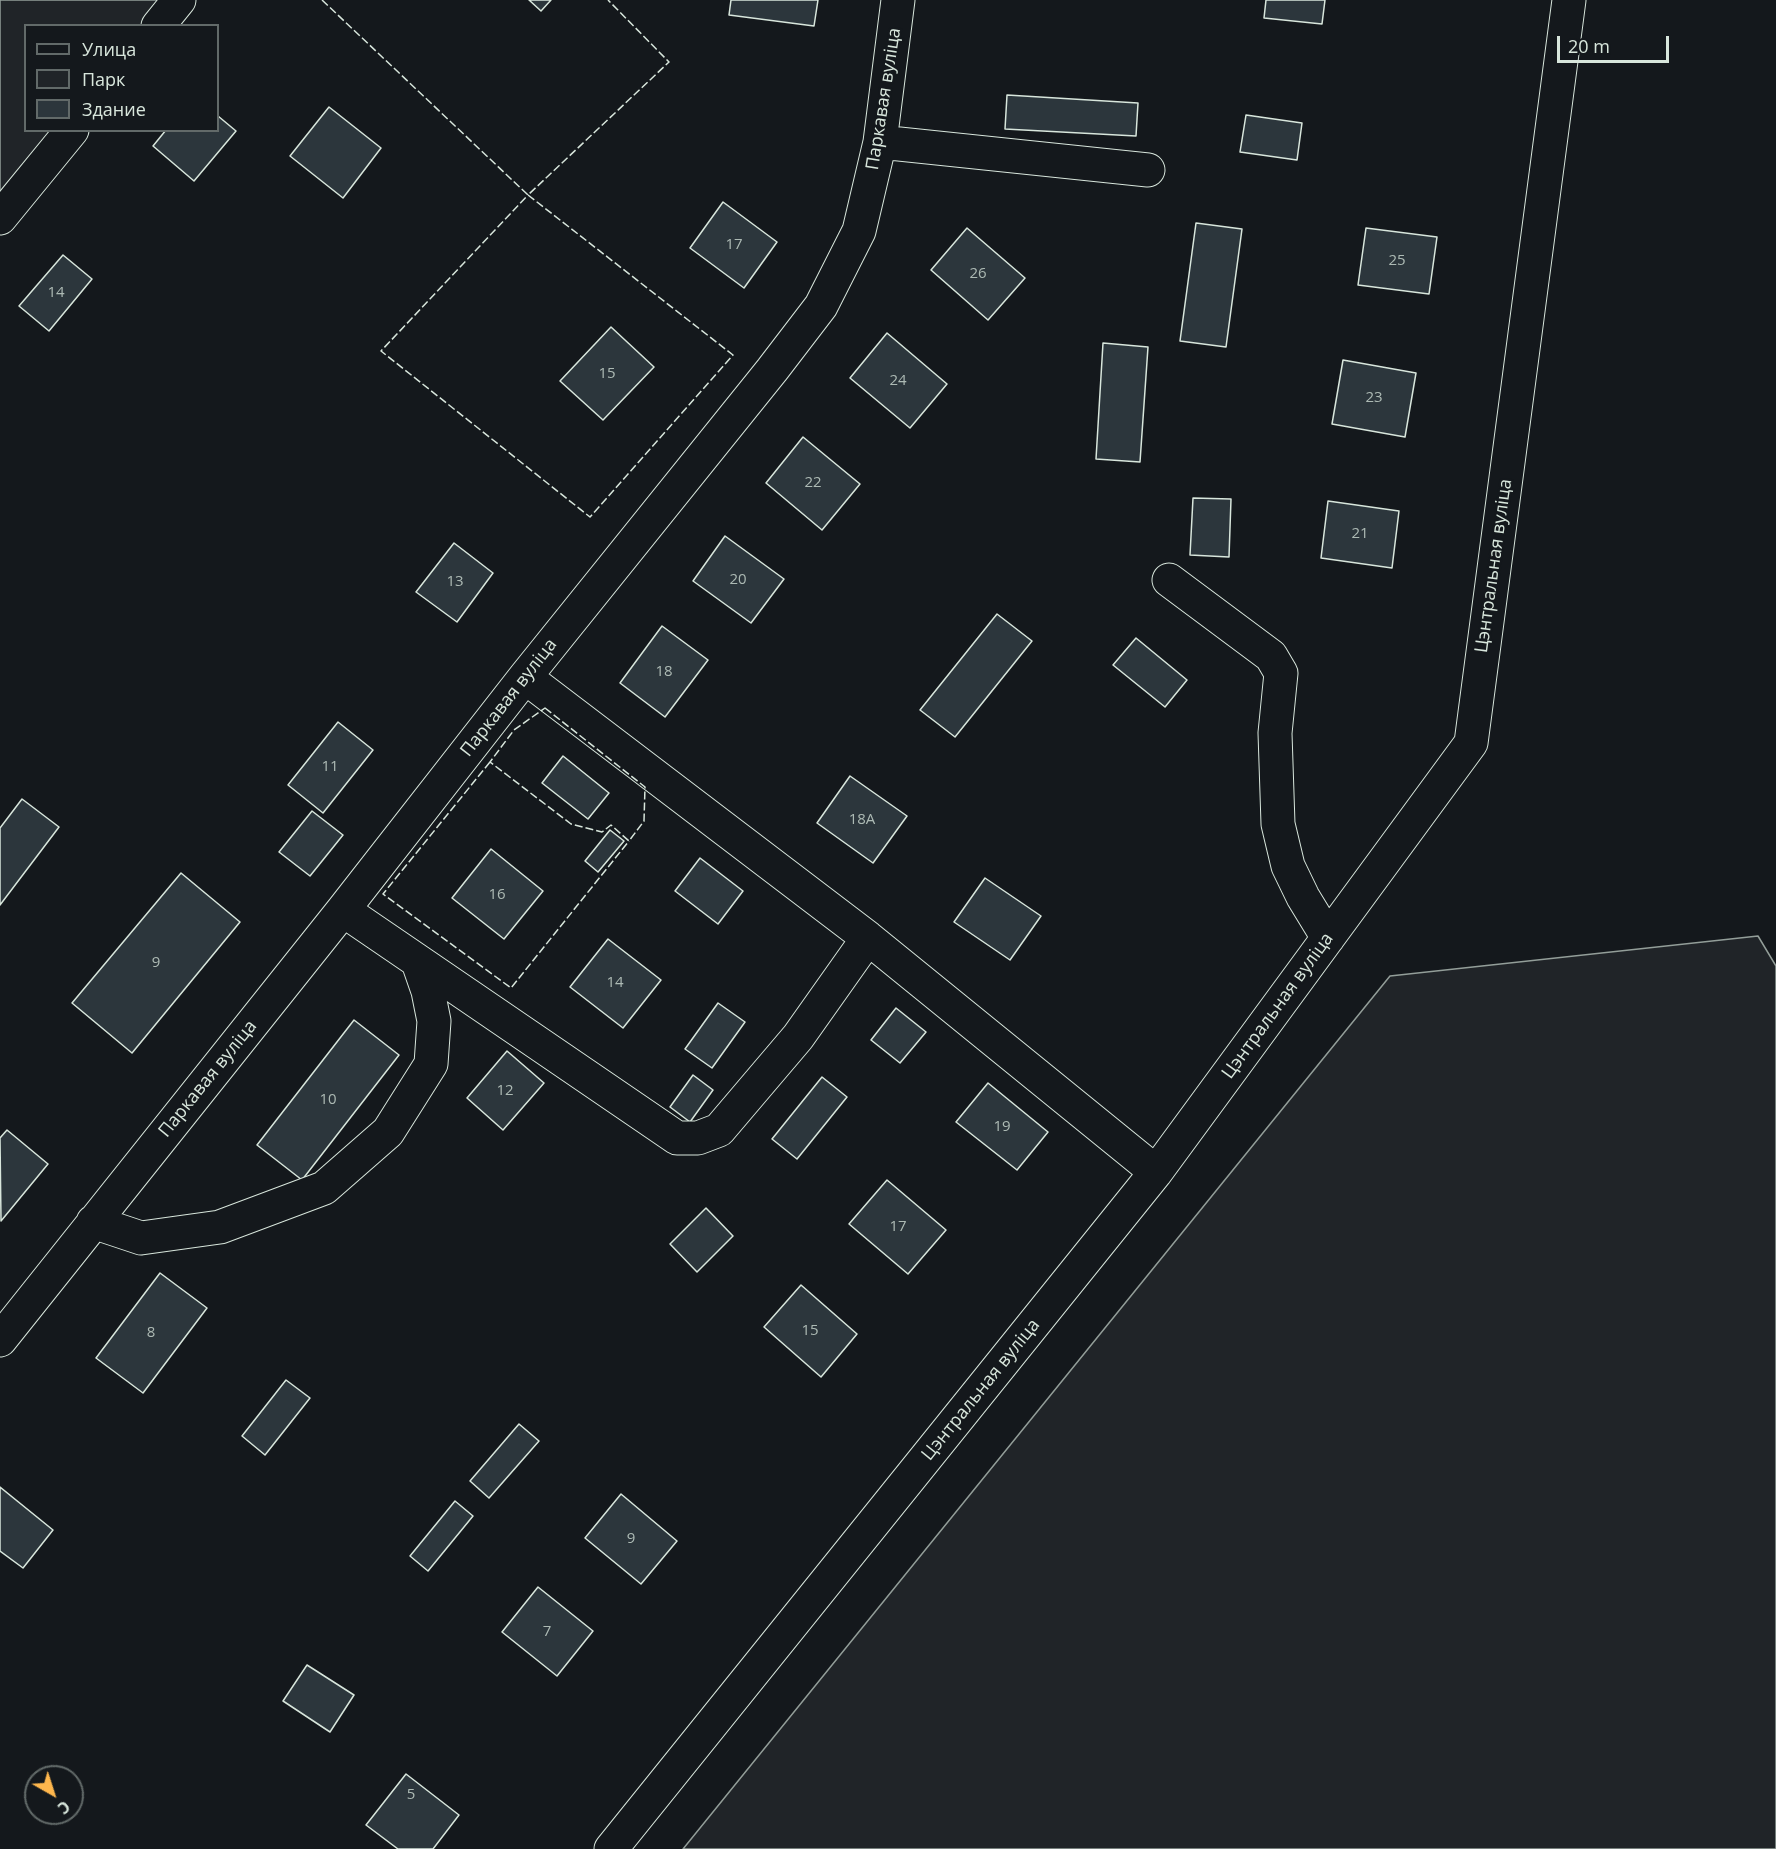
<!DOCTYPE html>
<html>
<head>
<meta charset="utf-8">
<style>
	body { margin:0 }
	#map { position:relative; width:1776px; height:1849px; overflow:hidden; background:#14181c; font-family:"Open Sans",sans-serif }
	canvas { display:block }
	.legend { position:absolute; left:24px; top:24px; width:195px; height:108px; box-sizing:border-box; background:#14181c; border:2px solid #626a69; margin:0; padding:8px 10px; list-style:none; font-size:18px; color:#d8e6dc }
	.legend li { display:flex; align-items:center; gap:12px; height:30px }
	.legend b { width:30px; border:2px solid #626a69 }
	.north { position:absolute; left:24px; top:1765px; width:60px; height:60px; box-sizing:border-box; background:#14181c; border:2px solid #626a69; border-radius:50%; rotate:141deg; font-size:16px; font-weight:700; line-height:24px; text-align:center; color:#d8e6dc }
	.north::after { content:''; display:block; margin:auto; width:21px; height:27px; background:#ffb74d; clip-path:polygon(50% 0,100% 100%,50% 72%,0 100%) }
	.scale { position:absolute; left:1557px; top:36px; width:112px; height:27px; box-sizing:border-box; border:3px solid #d8e6dc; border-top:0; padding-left:8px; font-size:18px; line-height:21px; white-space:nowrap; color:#d8e6dc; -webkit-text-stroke:4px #14181c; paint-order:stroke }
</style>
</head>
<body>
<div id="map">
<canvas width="1776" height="1849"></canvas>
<ul class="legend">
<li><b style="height:8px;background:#14181c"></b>Улица</li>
<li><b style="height:16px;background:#202428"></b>Парк</li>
<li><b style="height:16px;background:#2c363c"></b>Здание</li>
</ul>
<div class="north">С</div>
<div class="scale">20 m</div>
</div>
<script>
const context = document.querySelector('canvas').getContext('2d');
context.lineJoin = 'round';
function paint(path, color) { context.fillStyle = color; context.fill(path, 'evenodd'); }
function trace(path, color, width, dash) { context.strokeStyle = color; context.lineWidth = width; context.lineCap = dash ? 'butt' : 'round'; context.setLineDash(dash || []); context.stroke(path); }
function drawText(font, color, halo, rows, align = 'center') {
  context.font = font + ' "Open Sans",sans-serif'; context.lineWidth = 4.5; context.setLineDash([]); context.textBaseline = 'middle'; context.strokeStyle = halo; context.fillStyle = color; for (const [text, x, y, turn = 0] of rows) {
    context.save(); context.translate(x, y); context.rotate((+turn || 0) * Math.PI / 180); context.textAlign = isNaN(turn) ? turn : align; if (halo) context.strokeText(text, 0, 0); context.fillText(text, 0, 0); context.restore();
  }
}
const green = new Path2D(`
	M0,0H179L158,25L26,26V130L72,131L0,218Z
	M1758,936L1776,966V1849H683L1390,976Z`);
paint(green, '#202428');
trace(green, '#939e99', 1.5);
const building = new Path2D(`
	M529,0H551L541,11Z
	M731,0H818L814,26L729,15Z
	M1266,0H1325L1322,24L1264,18Z
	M1007,95L1138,103L1136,136L1005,129Z
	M329,107L381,148L343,198L290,156Z
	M1246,115L1302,123L1297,160L1240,152Z
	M218,116L236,131L194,181L153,146L166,130H218Z
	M723,202L777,242L744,288L690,248Z
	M1196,223L1242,229L1226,347L1180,341Z
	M967,228L1025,278L988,320L931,270Z
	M1366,228L1437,237L1429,294L1358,285Z
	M63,255L92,279L49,331L19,306Z
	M611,327L654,367L603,420L560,381Z
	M887,333L947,384L910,428L850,378Z
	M1103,343L1148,347L1140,462L1096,459Z
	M1343,360L1416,373L1405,437L1332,424Z
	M803,437L860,484L822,530L766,483Z
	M1193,498L1231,499L1229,557L1190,555Z
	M1328,501L1399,511L1392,568L1321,558Z
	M725,536L784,579L751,623L693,581Z
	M454,543L493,573L457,622L416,592Z
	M997,614L1032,641L955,737L920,710Z
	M662,626L708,660L665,717L620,683Z
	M1136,638L1187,680L1165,707L1113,665Z
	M338,722L373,750L323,813L288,785Z
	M563,756L609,793L588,819L542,783Z
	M850,776L907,816L873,863L817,823Z
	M22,799L59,827L0,905V828Z
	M312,811L343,835L310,876L279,852Z
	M610,830L624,841L598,872L585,861Z
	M491,849L543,891L504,939L452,898Z
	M700,858L743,891L718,924L675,891Z
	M181,873L240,922L132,1053L72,1003Z
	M985,878L1041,916L1010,960L954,922Z
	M608,939L661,980L623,1028L570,987Z
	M718,1003L745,1022L712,1068L685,1049Z
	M896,1008L926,1032L900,1063L871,1040Z
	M354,1020L399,1055L302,1180L257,1145Z
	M507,1051L544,1083L503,1130L467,1098Z
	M693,1075L713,1090L690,1122L670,1107Z
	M822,1077L847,1097L797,1159L772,1139Z
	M988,1083L1048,1132L1017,1170L956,1122Z
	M7,1130L48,1164L1,1221L0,1138Z
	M887,1180L946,1230L908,1274L849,1224Z
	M706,1208L733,1236L697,1272L670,1244Z
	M160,1273L207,1308L143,1393L96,1358Z
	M801,1285L857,1334L821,1377L764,1327Z
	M286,1380L310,1398L265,1455L242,1436Z
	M519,1424L539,1441L489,1498L470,1481Z
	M0,1487L53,1530L23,1568L0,1551Z
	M621,1494L677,1541L641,1584L585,1538Z
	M455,1501L473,1516L428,1571L410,1556Z
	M538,1587L593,1631L557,1676L502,1632Z
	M307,1665L354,1695L330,1732L283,1701Z
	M406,1774L459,1815L433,1849H398L366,1825Z`);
paint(building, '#2c363c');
trace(building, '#d8e6dc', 1.5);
const minor = new Path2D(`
	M158,26L179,0
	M880,142L1148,170
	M0,218L72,130
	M1169,580L1271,656L1281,673L1275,733L1278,824L1288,866L1303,897L1328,938
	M525,677L868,938L1156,1172
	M343,910L677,1138H698L719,1130L798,1037L868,938
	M93,1222L141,1238L220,1227L324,1188L388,1132L431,1064L434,1021L428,991L418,962
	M0,1340L343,910L525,677L772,370L821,306L859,231L880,142L898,0
	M611,1849L1156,1172L1471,743L1569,0`);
trace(minor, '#d8e6dc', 35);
trace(minor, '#14181c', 33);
trace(new Path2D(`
	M322,0L528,195L669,62L608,0
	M528,195L733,355L590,517L381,351Z
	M545,708L645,787L644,821L629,841L611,825L602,832L571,824L490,762L514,730Z
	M490,762L383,894L511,988L629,841`), '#d8e6dc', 1.5, [8, 3]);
drawText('15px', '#adbab4', null, [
	["17",734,245],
	["25",1397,261],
	["26",978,274],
	["14",56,293],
	["15",607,374],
	["24",898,381],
	["23",1374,398],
	["22",813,483],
	["21",1360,534],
	["20",738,580],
	["13",455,582],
	["18",664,672],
	["11",330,767],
	["18А",862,820],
	["16",497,895],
	["9",156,963],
	["14",615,983],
	["12",505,1091],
	["10",328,1100],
	["19",1002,1127],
	["17",898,1227],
	["15",810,1331],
	["8",151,1333],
	["9",631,1539],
	["7",547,1632],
	["5",411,1795]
]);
drawText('18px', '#d8e6dc', '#14181c', [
	["Паркавая вуліца",884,99,-81],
	["Цэнтральная вуліца",1494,566,-82],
	["Паркавая вуліца",509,698,-52],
	["Цэнтральная вуліца",1278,1006,-54],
	["Паркавая вуліца",208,1079,-51],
	["Цэнтральная вуліца",981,1390,-51]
]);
</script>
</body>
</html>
